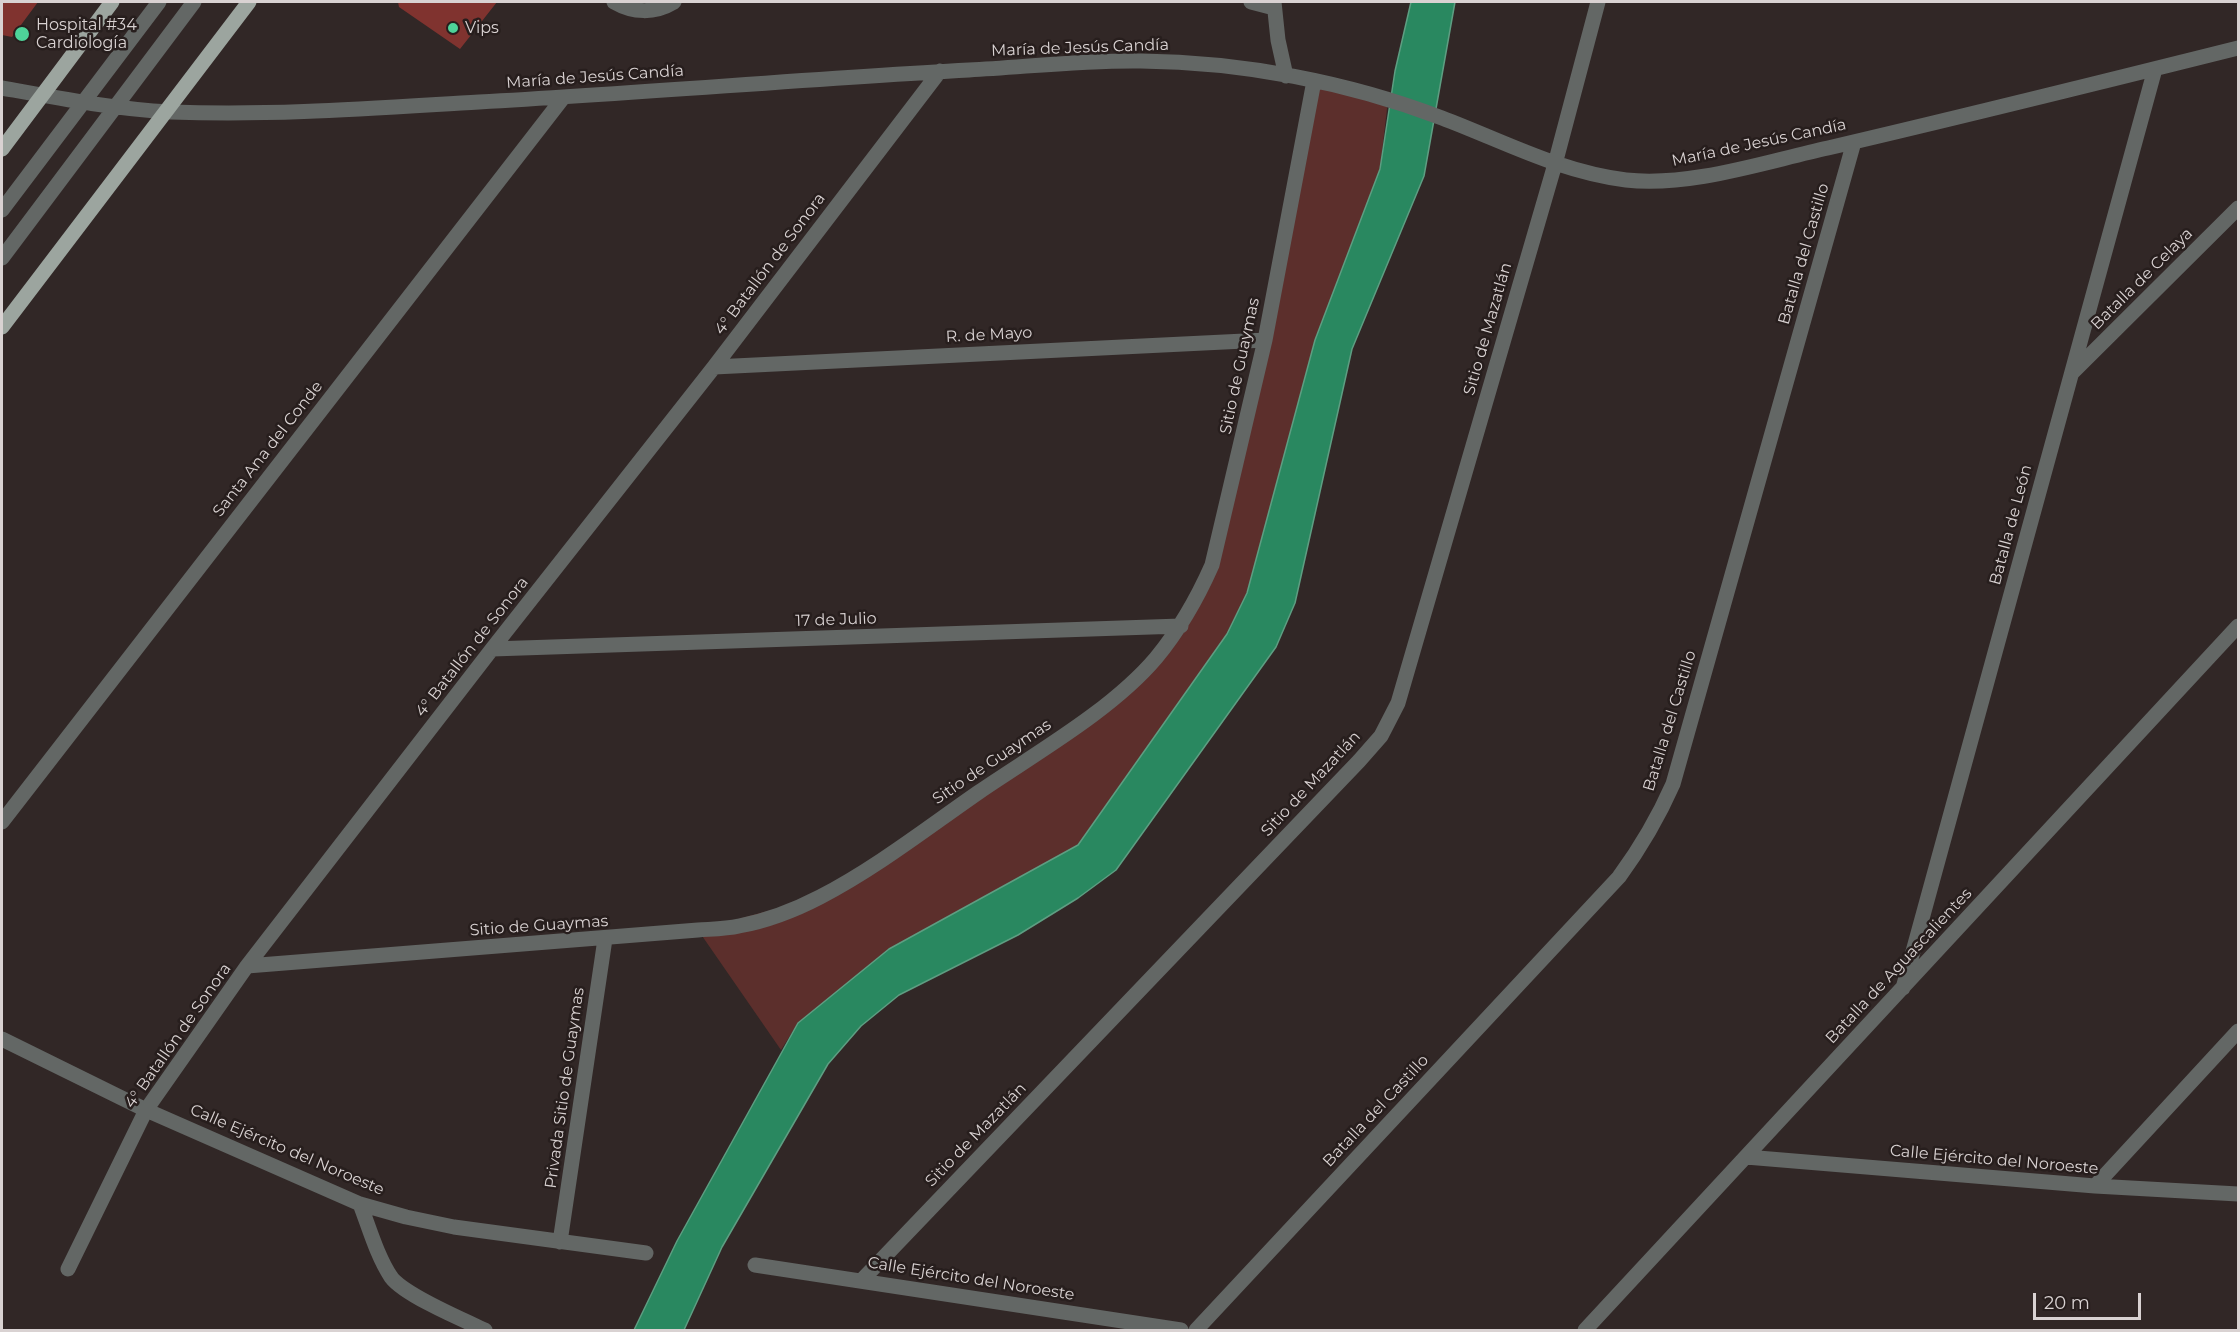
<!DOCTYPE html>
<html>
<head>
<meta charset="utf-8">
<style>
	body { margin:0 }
	#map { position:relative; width:2240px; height:1332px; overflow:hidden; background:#312726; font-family:Montserrat,sans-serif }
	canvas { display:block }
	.frame { position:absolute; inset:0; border:3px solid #d9d2d2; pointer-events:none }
	.scale { position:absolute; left:2033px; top:1293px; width:108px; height:27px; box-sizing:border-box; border:3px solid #d9d2d2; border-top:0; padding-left:8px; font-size:18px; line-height:21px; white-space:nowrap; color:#d9d2d2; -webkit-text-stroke:4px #271e1d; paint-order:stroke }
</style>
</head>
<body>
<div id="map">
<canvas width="2240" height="1332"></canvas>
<div class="frame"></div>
<div class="scale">20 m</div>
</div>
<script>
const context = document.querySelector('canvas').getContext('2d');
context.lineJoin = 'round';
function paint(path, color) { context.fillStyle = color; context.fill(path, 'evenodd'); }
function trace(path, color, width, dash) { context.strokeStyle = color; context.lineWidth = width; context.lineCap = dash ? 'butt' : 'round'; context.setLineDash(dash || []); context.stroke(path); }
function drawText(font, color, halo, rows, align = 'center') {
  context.font = font + ' Montserrat,sans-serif'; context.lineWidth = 5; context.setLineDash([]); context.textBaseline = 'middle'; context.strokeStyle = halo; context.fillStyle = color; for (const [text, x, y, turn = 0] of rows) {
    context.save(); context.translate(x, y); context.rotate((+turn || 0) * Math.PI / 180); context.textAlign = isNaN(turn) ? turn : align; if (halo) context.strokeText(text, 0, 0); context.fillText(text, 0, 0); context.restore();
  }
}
paint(new Path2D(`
	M1314,81L1388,100L1380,169L1315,340L1247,593L1227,634L1078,845L798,1023L781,1050L698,930L819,897L1071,729L1156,658L1212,565Z`), '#5c2f2c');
const water = new Path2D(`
	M1411,2H1455L1424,176L1352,349L1295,603L1276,647L1116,870L1078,898L1018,935L899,995L861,1026L828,1064L722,1247L684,1330H634L677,1241L798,1023L889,949L1078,845L1227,634L1247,593L1315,340L1380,169L1395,71Z`);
paint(water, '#298860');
trace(water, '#5e9e82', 1.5);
paint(new Path2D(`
	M2,2H38L12,37L2,35Z
	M398,2H497L460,49L399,7Z`), '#80332f');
trace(new Path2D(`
	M614,2C633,13 654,14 674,2
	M1251,2L1274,8
	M1274,2L1278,40L1286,76
	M2,88C57,98 114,109 171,112C274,116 377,108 479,102C643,93 806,79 969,70C1026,67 1084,60 1141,61C1242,62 1348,82 1442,118C1503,141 1560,172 1626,180C1691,187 1764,162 1828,148C1965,116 2102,82 2238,48
	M2,210L159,2
	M2,258L194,2
	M714,367L1265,340
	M2072,373L2238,208
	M492,649L1181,626
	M2,822L563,98
	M247,966L698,930C712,929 726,929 739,926C766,921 795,910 820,897C876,868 927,828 979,792C1036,753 1112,710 1156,658C1180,629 1197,599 1212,565L1265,340L1314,81
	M1903,988L2155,69
	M2,1039L146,1110L360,1204L406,1217L454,1227L646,1253
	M1746,1157L2095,1186L2238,1194
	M2095,1186L2238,1031
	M360,1204C369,1227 377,1256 391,1277C404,1295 463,1320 485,1330
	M560,1242L605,939
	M755,1265L1181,1330
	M68,1269L146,1110L247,966L492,649L714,367L940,71
	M862,1280L1359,761L1381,736L1398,703L1555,164L1598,2
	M1196,1330L1619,877C1641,847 1658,818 1673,784L1854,142
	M1585,1330L2238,626`), '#636765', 15);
trace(new Path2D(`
	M2,149L112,2
	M2,327L249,2`), '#9ca59f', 15);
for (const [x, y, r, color] of [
	[453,28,6,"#4ed399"],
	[22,34,8,"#4ed399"]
]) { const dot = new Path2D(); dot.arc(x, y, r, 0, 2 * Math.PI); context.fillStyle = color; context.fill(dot); trace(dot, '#271e1d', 2); }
drawText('16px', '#d9d2d2', '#271e1d', [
	["Hospital #34",36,25],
	["Cardiología",36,43],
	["Vips",465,28]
], 'left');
drawText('16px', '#d9d2d2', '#271e1d', [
	["María de Jesús Candía",1080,48,-2],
	["María de Jesús Candía",595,77,-4],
	["María de Jesús Candía",1759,143,-12],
	["Batalla del Castillo",1804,254,-74],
	["4° Batallón de Sonora",770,264,-53],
	["Batalla de Celaya",2142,279,-45],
	["Sitio de Mazatlán",1488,329,-74],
	["R. de Mayo",989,335,-3],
	["Sitio de Guaymas",1240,366,-78],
	["Santa Ana del Conde",268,449,-52],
	["Batalla de León",2011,525,-75],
	["17 de Julio",836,620,-2],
	["4° Batallón de Sonora",472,647,-52],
	["Batalla del Castillo",1670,721,-73],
	["Sitio de Guaymas",992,762,-34],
	["Sitio de Mazatlán",1311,784,-47],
	["Sitio de Guaymas",539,926,-4],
	["Batalla de Aguascalientes",1899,966,-47],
	["4° Batallón de Sonora",178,1036,-55],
	["Privada Sitio de Guaymas",565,1088,-82],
	["Batalla del Castillo",1376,1111,-47],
	["Sitio de Mazatlán",976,1135,-46],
	["Calle Ejército del Noroeste",287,1150,23],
	["Calle Ejército del Noroeste",1994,1160,5],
	["Calle Ejército del Noroeste",971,1279,9]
]);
</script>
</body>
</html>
